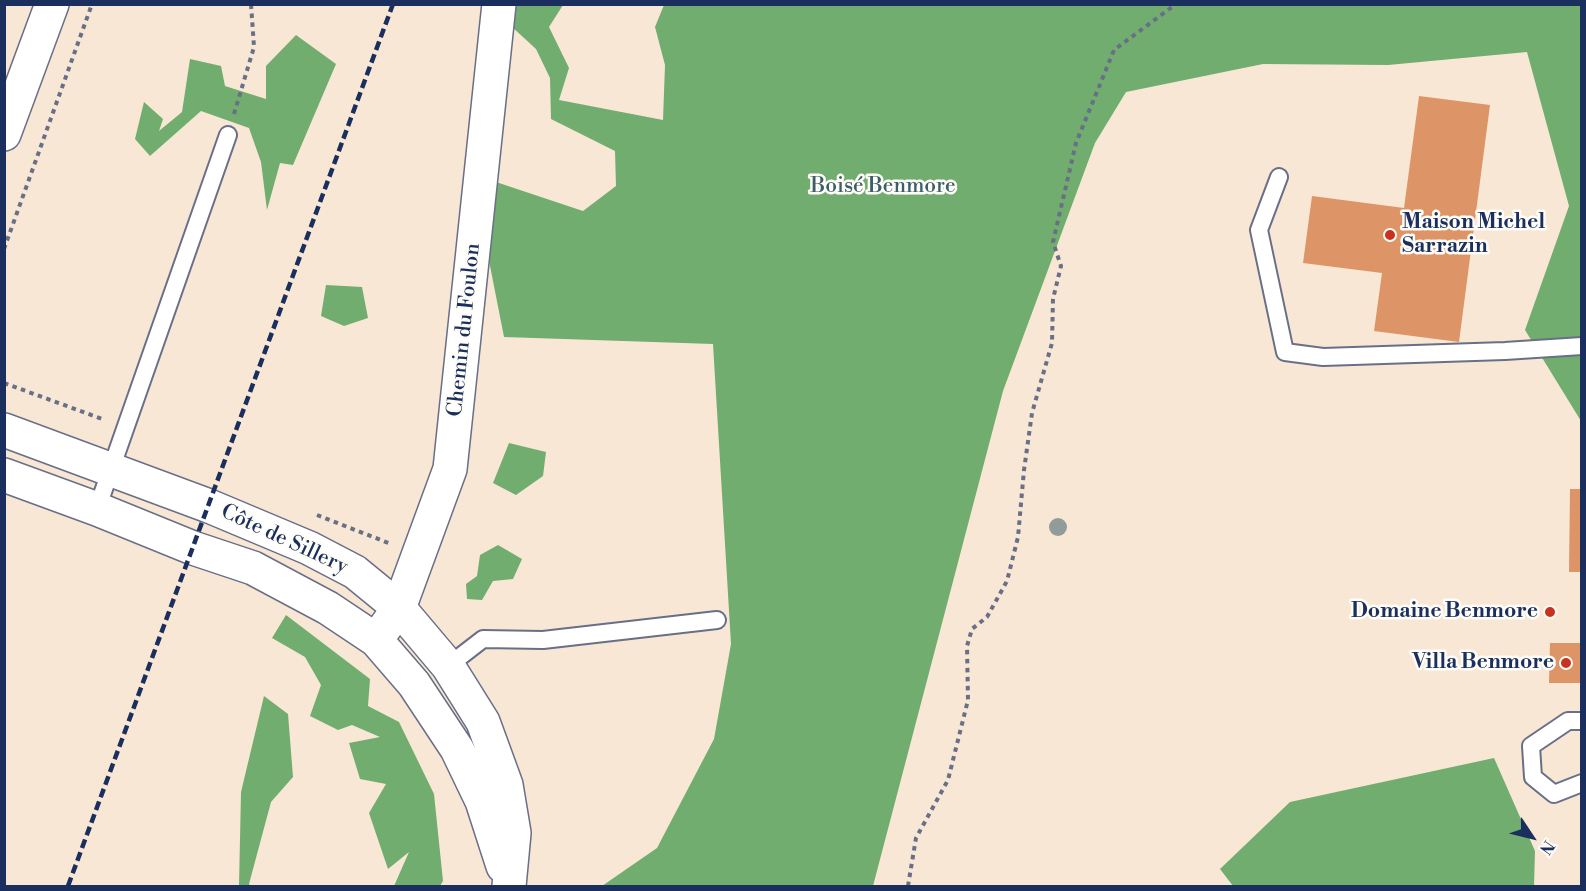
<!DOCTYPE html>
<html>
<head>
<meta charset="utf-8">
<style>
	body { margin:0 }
	#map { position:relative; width:1586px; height:891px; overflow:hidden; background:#f8e7d4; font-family:"Libre Bodoni",serif }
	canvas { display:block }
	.frame { position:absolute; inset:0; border:6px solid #1b2f5e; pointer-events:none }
	.north { position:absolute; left:1502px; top:807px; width:60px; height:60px; -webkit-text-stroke:4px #fdfcf7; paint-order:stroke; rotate:125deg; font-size:16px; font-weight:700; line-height:24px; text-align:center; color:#1b2f5e }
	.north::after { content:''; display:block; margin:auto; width:21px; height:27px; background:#1b2f5e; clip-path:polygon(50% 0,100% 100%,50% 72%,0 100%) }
</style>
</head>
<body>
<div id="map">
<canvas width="1586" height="891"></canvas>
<div class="frame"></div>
<div class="north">N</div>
</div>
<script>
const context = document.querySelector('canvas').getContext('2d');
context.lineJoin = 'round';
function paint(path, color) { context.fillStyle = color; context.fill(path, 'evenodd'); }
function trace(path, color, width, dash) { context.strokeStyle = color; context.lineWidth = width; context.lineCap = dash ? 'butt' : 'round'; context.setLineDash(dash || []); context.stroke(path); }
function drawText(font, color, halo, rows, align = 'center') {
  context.font = font + ' "Libre Bodoni",serif'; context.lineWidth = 5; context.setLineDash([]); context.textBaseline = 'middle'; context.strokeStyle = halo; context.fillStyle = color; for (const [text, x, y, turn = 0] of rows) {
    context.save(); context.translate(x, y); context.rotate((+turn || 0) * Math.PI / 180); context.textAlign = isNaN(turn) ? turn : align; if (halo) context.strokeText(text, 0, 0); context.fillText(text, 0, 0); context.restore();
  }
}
paint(new Path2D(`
	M517,5H563L549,27L569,68L559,100L663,120L665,65L655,27L664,5H1581V421L1525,330L1569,206L1527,52L1388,65L1263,64L1126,92L1095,143L1003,391L873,886H602L657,848L714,739L731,644L713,344L504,337L482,225L496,182L583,211L616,186L615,151L551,119L550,78L536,49L511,26Z
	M296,35L336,64L293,165L280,163L267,210L261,162L249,128L201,111L150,156L135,139L144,102L163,119L159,131L182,112L190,59L221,66L225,86L266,99V66Z
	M326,285L362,287L368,318L344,326L321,316Z
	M509,443L546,452L543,476L516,495L493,483Z
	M498,545L522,559L513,579L493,581L482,600L467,599L466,584L477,576L480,555Z
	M286,615L370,679L368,706L399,722L434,794L443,881L440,886H394L409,852L388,869L369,813L386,784L360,779L349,743L380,737L352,725L338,730L310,716L321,685L305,657L272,638Z
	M264,696L288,714L293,777L271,802L249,884L250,886H239L241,792Z
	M1494,758L1535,851L1534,886H1233L1220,869L1290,802Z`), '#71ad6e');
paint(new Path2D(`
	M1419,96L1490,105L1459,342L1374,331L1382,273L1303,263L1312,196L1404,208Z
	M1570,489H1582V572H1569Z
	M1550,643H1582V683H1549Z`), '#dd9567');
const service = new Path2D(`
	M1279,177L1259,230L1285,352L1323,357L1505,351L1582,346
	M97,509L228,135
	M448,666L483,639L543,640L717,620
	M1582,721H1568L1531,746L1533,777L1554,794L1582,783`);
const minor = new Path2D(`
	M376,640L399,608L450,469L499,4`);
const tertiary = new Path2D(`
	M4,430L209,506L309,548L355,572L399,608L448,666L483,722L506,785L514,833L509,886
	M4,475L97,509L193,548L253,568L328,608L376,640L414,684L457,749L482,801L503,866`);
const primary = new Path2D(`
	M4,134L52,4`);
trace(service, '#686f87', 20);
trace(minor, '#686f87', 36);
trace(tertiary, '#686f87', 36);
trace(primary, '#686f87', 36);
trace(new Path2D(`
	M234,114L254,47L251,4
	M4,249L92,4
	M4,383L105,420
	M317,515L391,544
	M908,886L916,838L948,780L968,700L967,646L972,629L987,617L1007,581L1018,537L1024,470L1032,413L1052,343L1053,299L1061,266L1053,242L1076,143L1114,50L1176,4`), '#686f87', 4, [4.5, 4.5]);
trace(service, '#fff', 16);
trace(minor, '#fff', 33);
trace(tertiary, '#fff', 33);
trace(primary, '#fff', 33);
trace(new Path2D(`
	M68,886L393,4`), '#1b2f5e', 4.5, [9, 4.5]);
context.fillStyle = '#919b99';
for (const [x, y] of [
	[1058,527]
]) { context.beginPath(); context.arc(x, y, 9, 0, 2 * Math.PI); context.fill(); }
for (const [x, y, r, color] of [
	[1390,235,6,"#c8321e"],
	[1550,612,6,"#c8321e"],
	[1566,663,6,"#c8321e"]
]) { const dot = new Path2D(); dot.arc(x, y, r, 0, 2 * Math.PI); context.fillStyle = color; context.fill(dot); trace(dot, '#fdfcf7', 2); }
drawText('21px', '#3d5d68', '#fdfcf7', [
	["Boisé Benmore",883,187]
]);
drawText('bold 21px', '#1b2f5e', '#fdfcf7', [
	["Maison Michel",1402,223,"left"],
	["Sarrazin",1402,247,"left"],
	["Domaine Benmore",1538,612],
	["Villa Benmore",1554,663]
], 'right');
drawText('21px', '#1b2f5e', '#fdfcf7', [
	["Chemin du Foulon",465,330,-84],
	["Côte de Sillery",284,540,25]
]);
</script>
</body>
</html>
